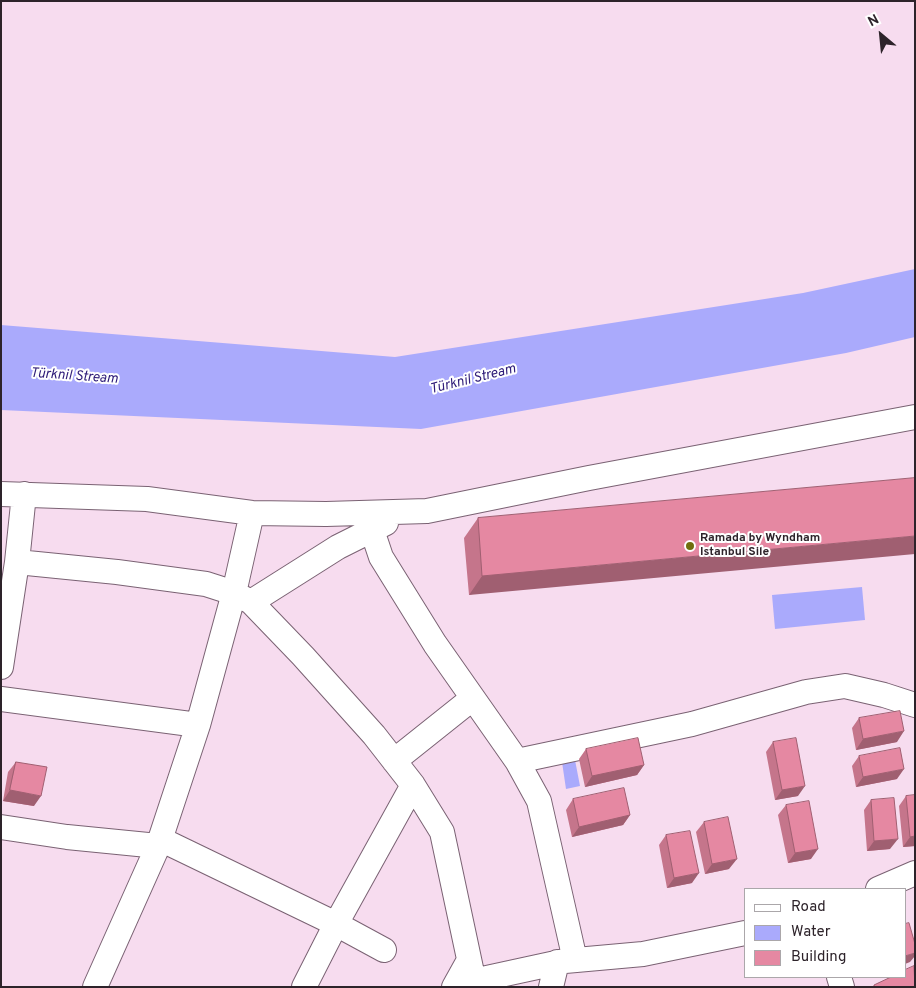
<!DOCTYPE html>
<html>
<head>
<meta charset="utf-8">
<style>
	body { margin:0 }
	#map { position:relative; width:916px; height:988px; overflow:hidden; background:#f7dcef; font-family:Overpass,sans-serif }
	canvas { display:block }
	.frame { position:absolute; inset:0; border:2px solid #2d232a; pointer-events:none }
	.legend { position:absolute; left:744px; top:888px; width:162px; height:90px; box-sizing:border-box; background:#fff; border:1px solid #aba7aa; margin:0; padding:6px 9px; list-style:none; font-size:15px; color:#2d232a }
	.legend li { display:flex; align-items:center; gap:10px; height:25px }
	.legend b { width:25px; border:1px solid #aba7aa }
	.north { position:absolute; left:856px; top:10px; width:50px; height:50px; -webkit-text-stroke:4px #fff; paint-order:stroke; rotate:332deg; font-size:14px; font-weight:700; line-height:20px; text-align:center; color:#2d232a }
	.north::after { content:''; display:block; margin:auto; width:18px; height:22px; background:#2d232a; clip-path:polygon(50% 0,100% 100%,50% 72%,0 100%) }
</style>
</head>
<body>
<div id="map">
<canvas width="916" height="988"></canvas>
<div class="frame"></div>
<ul class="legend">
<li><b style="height:6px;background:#fff"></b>Road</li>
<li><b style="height:14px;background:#aaaafc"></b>Water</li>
<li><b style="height:14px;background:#e588a2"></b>Building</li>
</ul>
<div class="north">N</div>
</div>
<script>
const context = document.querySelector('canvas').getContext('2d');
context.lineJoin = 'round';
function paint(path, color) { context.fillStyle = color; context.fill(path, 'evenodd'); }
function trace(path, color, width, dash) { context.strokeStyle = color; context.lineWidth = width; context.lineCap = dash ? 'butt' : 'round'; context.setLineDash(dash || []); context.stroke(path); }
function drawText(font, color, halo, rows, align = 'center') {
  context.font = font + ' Overpass,sans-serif'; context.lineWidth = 4; context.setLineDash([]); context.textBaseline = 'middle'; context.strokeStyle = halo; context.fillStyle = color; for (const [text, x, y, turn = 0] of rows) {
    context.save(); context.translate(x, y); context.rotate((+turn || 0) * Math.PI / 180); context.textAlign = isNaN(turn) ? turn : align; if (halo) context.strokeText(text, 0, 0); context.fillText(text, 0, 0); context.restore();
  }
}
paint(new Path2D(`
	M915,269V337L846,353L421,429L1,410V325L395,357L803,293Z
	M862,587L865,620L775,629L772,595Z
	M575,760L580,786L566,789L562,762Z`), '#aaaafc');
const minor = new Path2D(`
	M1,494L147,499L252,513L326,514L427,511L589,478L915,417
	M24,494L17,562L117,572L206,584L234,593L251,602L303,656L374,735L413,785L442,832L475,987
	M372,530L381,557L435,644L517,761L539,801L575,960
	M251,602L338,547L386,523
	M1,667L17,562
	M1,699L198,725
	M394,761L473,698
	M517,761L692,724L806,692L845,686L884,695L915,705
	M1,827L67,837L158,846L198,725L234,593L252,513
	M160,839L336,924L413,785
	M878,889L915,873
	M839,977L842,987
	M473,981L565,961L643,954L745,933
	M95,987L158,846
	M304,987L336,924L384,950
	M454,987L469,960
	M551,987L557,962`);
trace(minor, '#7a6273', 26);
trace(minor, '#fff', 24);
paint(new Path2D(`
	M915,478L469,595L464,538L478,518Z
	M859,718L897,742L856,750L852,728Z
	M773,742L798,796L775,800L766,752Z
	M586,749L644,765L637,775L585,787L579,759Z
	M859,756L897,779L856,787L852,766Z
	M16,762L34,806L3,801L8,772Z
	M906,796L915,846L903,847L899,806Z
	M573,799L630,815L623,825L572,837L566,810Z
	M871,800L890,849L867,851L864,810Z
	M786,805L811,859L788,863L778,815Z
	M704,822L729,869L705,874L696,832Z
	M666,835L692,883L667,888L659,845Z`), '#c5758b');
paint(new Path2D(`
	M915,536V554L469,595L482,576Z
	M904,731L897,742L856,750L863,739Z
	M644,765L637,775L585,787L592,776Z
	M904,769L897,779L856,787L863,777Z
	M805,786L798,796L775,800L782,790Z
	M10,790L41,796L34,806L3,801Z
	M630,815L623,825L572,837L579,827Z
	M915,836V846L903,847L910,837Z
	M898,839L890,849L867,851L874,841Z
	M818,849L811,859L788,863L795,853Z
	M737,859L729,869L705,874L712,864Z
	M699,873L692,883L667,888L674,878Z
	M915,953V956L910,962L905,964V956Z`), '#a05f71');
const building = new Path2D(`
	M915,478V536L482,576L478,518Z
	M900,711L904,731L863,739L859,718Z
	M638,738L644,765L592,776L586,749Z
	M796,738L805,786L782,790L773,742Z
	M900,748L904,769L863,777L859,756Z
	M16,762L47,767L41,796L10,790Z
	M624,788L630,815L579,827L573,799Z
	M915,795V836L910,837L906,796Z
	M894,798L898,839L874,841L871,800Z
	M809,801L818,849L795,853L786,805Z
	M728,817L737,859L712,864L704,822Z
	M690,831L699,873L674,878L666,835Z
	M909,923L915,944V953L905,956V924Z
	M914,966L915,987H874V985L891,977H905V970Z`);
paint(building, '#e588a2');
trace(building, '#a05f71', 1);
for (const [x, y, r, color] of [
	[690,546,5,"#706e0e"]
]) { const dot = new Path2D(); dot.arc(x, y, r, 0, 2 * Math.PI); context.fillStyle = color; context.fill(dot); trace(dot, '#fff', 2); }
drawText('bold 12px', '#2d232a', '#fff', [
	["Ramada by Wyndham",700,539],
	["Istanbul Sile",700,553]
], 'left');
drawText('italic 14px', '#2e1b78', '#fff', [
	["Türknil Stream",74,377,4],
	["Türknil Stream",473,380,-14]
]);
</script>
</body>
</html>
